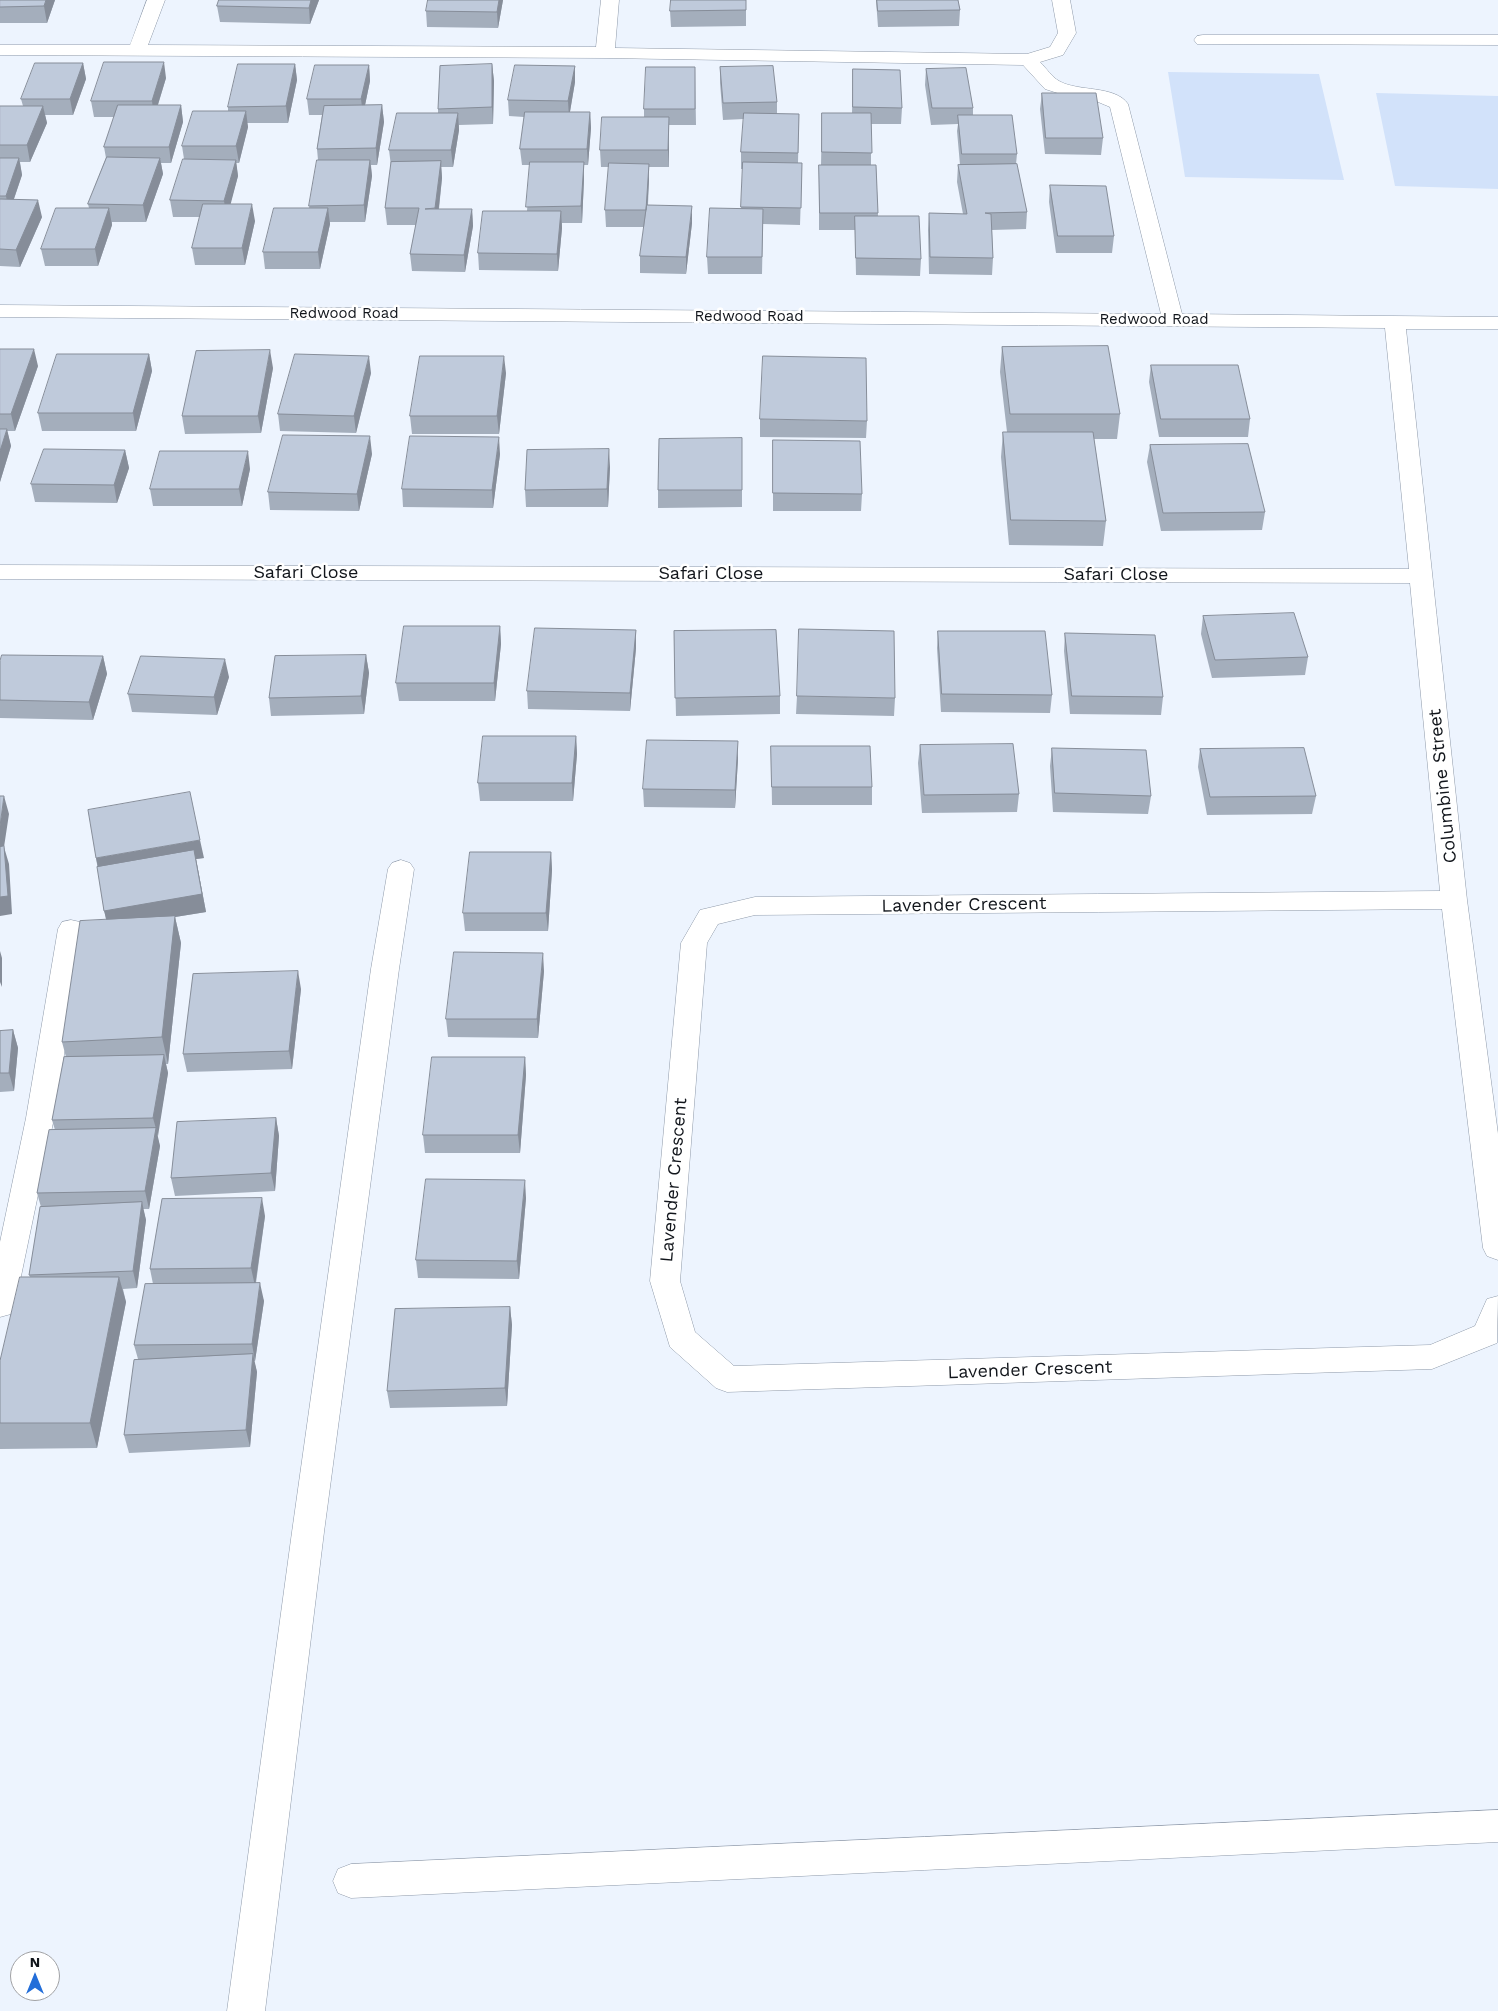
<!DOCTYPE html>
<html>
<head>
<meta charset="utf-8">
<style>
	body { margin:0 }
	#map { position:relative; width:1498px; height:2011px; overflow:hidden; background:#edf4fe; font-family:"Work Sans",sans-serif }
	canvas { display:block }
	.north { position:absolute; left:10px; top:1951px; width:50px; height:50px; box-sizing:border-box; background:#fff; border:1px solid #a0a1a4; border-radius:50%; rotate:0deg; font-size:14px; font-weight:700; line-height:20px; text-align:center; color:#11151b }
	.north::after { content:''; display:block; margin:auto; width:18px; height:22px; background:#236ed9; clip-path:polygon(50% 0,100% 100%,50% 72%,0 100%) }
</style>
</head>
<body>
<div id="map">
<canvas width="1498" height="2011"></canvas>
<div class="north">N</div>
</div>
<script>
const context = document.querySelector('canvas').getContext('2d');
context.lineJoin = 'round';
function paint(path, color) { context.fillStyle = color; context.fill(path, 'evenodd'); }
function trace(path, color, width, dash) { context.strokeStyle = color; context.lineWidth = width; context.lineCap = dash ? 'butt' : 'round'; context.setLineDash(dash || []); context.stroke(path); }
function drawText(font, color, halo, rows, align = 'center') {
  context.font = font + ' "Work Sans",sans-serif'; context.lineWidth = 5; context.setLineDash([]); context.textBaseline = 'middle'; context.strokeStyle = halo; context.fillStyle = color; for (const [text, x, y, turn = 0] of rows) {
    context.save(); context.translate(x, y); context.rotate((+turn || 0) * Math.PI / 180); context.textAlign = isNaN(turn) ? turn : align; if (halo) context.strokeText(text, 0, 0); context.fillText(text, 0, 0); context.restore();
  }
}
paint(new Path2D(`
	M1168,72L1319,74L1344,180L1185,177Z
	M1376,93L1498,96V189L1395,186Z`), '#d2e2fa');
const minor = new Path2D(`
	M147,0H165L148,45L596,47L601,0H619L615,48L1027,54L1050,47L1058,33L1052,0H1070L1076,33L1063,55L1040,62C1046,68 1052,77 1059,81C1078,92 1115,85 1128,104L1182,314L1498,317V329H1406L1467,900L1498,1134V1260L1487,1256L1483,1248L1442,909L755,915L718,924L707,943L680,1281L695,1332L734,1366L1430,1345L1475,1326L1487,1299L1498,1296L1497,1343L1432,1369L727,1392L716,1388L670,1347L650,1281L681,943L700,910L755,897L1440,891L1410,583L0,579V565L1409,569L1385,328L0,317V305L1161,314L1110,107L1091,99L1070,97L1045,89L1023,65L605,58L0,55V45H130Z
	M1203,35H1498V45L1197,44L1194,40L1197,36Z
	M401,860L410,863L414,869L399,969L324,1532L265,2011H227L292,1532L371,969L388,869L392,863Z
	M71,920L80,922L84,929L54,1118L15,1305L11,1314L0,1317V1242L26,1118L58,929L62,922Z
	M1498,1810V1842L351,1898L338,1893L333,1881L338,1869L351,1864Z`);
trace(minor, '#8e99a9', 1);
paint(minor, '#fff');
paint(new Path2D(`
	M0,0H55L47,23H0Z
	M219,0H319L310,24L220,22L217,6Z
	M503,0L498,28L427,27L426,11Z
	M746,0V26L671,27L670,11Z
	M876,0H958L960,10L959,26L878,27Z
	M83,63L86,79L73,115H45L47,123L30,162H20L22,175L14,199L42,217L20,267L0,266V106H23L21,99Z
	M295,64L297,80L288,123H247L248,127L239,163H236L238,176L230,204L255,221L245,265H195L192,248L200,217H173L170,200L184,159L182,146L228,111V107Z
	M492,64L494,81L493,124L459,125V130L453,167H441L442,178L439,209H472L473,226L465,272L412,271L410,254L416,225H387L385,208L391,166L389,150L438,113V109Z
	M369,65L370,81L365,105H382L384,122L377,165H371L372,176L365,222H330V224L320,269H265L263,252L309,208L318,160L317,149L322,115H309L307,99Z
	M575,66V82L570,112H590L591,128L588,165H584V179L582,223H562V228L558,271L479,270L478,253L527,211L530,165H522L520,149L524,117L509,116L508,100Z
	M695,67L696,125H669V167H649V180L648,205L692,223L686,274L640,273V256L644,227H606L605,210L609,167H601L600,150L644,117V109Z
	M720,67L777,102V114H799L798,163H802L800,225L763,224L762,274H708L707,257L741,209L743,169H741V152L744,119L723,120L720,83Z
	M853,69L902,108L901,124H871V165H876L878,216L921,259L920,276L856,275L855,230H819V165H821L822,113H852Z
	M926,69L973,108V115L1017,154L1016,164L1027,212L1026,229L992,230L993,258L992,275L929,274L928,230L929,213L963,214L957,182L958,165H960L957,131L958,124L931,125L925,85Z
	M166,78L158,105H181L183,122L171,163H161L163,174L146,222H112V225L98,266H45L41,249L89,208L88,204L106,158L104,147L114,117H94L91,101Z
	M1042,93L1103,138L1101,155L1045,154L1040,109Z
	M1050,185L1114,236L1112,253H1056L1049,202Z
	M1002,347L1120,414L1117,439H1094L1106,521L1103,546L1009,545L1001,457L1003,432H1007L1000,372Z
	M0,349L38,366L15,431H7L11,446L0,482Z
	M149,354L152,371L136,431H42L38,413Z
	M1151,365L1250,419L1248,437H1159L1149,382Z
	M273,368L261,433L185,434L182,416Z
	M371,373L356,433L280,431L278,414Z
	M506,373L499,434H412L410,416Z
	M760,419L867,421L866,438L760,437Z
	M742,438V507L658,508V490Z
	M773,440L862,494L861,511H773Z
	M1150,445L1265,512L1262,530L1161,531L1147,462Z
	M125,450L129,468L117,503L35,502L31,484Z
	M372,454L359,511L270,510L268,492Z
	M500,454L493,508L403,507L402,489Z
	M610,467L608,507H526L525,490Z
	M250,469L242,506H153L150,489Z
	M1203,616L1308,657L1305,675L1212,678L1201,634Z
	M500,626L501,644L495,701H399L396,683Z
	M636,630V648L630,711L528,709L527,691Z
	M674,631L780,696V714L676,716Z
	M938,631L1052,695L1050,713L941,712L937,648Z
	M1065,633L1163,697L1161,715L1070,714L1064,651Z
	M366,655L369,673L364,714L271,716L269,698Z
	M103,656L107,674L93,720L0,718V661Z
	M229,677L217,715L132,712L128,694Z
	M797,696L895,698L894,716L796,714Z
	M576,736L577,754L573,801H480L478,783Z
	M920,745L1019,794L1017,812L922,813L918,763Z
	M771,746L872,787V805H772Z
	M1052,748L1151,796L1148,814L1053,812L1050,766Z
	M1200,749L1316,796L1312,814L1207,815L1198,767Z
	M738,759L735,808L644,807L643,789Z
	M551,852L552,870L548,931H465L463,913Z
	M96,858H204L196,859L206,912L175,917L181,943L168,1064H166L168,1073L157,1136L160,1146L149,1209H143L146,1220L137,1288L123,1289L126,1302L97,1448L0,1449V1361L30,1277L29,1275L41,1207L37,1193L55,1130L52,1120L66,1057L62,1042L106,920Z
	M544,971L538,1038L448,1037L446,1019Z
	M301,989L292,1069L187,1072L183,1054Z
	M13,1030L18,1048L14,1091L0,1092V1031Z
	M525,1057L526,1075L520,1153H425L423,1135Z
	M276,1118L279,1136L275,1191L175,1196L171,1178Z
	M526,1198L519,1279L418,1278L416,1260Z
	M265,1216L256,1283L264,1301L255,1361H254L257,1372L250,1447L129,1453L124,1435L138,1359L134,1345L153,1284L150,1269Z
	M510,1307L512,1325L507,1406L390,1408L387,1391Z`), '#a4aebc');
paint(new Path2D(`
	M46,0H55L47,23L44,6Z
	M311,0H319L310,24L309,8Z
	M499,0H503L498,28L497,12Z
	M164,62L166,78L154,117L152,101Z
	M83,63L86,79L73,115L70,99Z
	M295,64L297,80L288,123L286,106Z
	M492,64L494,81L493,124L492,107Z
	M369,65L370,81L363,115L361,99Z
	M575,66V82L569,117L568,101Z
	M181,105L183,122L171,163L169,147Z
	M382,105L384,122L377,165L376,148Z
	M43,106L47,123L30,162L27,145Z
	M246,111L248,127L239,163L236,146Z
	M590,112L591,128L588,165L587,149Z
	M458,113L459,130L453,167L451,150Z
	M669,117V167L668,150Z
	M19,158L22,175L9,213L6,196Z
	M160,158L163,174L146,222L143,205Z
	M236,160L238,176L227,218L224,201Z
	M370,160L372,176L365,222L364,205Z
	M441,161L442,178L437,224L435,208Z
	M584,162V179L582,223L581,206Z
	M649,164V180L646,227V210Z
	M38,200L42,217L20,267L16,250Z
	M252,204L255,221L245,265L242,248Z
	M692,206V223L686,274V257Z
	M109,208L112,225L98,266L95,249Z
	M328,208L330,224L320,269L318,252Z
	M472,209L473,226L465,272L464,255Z
	M561,211L562,228L558,271L557,254Z
	M34,349L38,366L15,431L11,414Z
	M270,350L273,368L261,433L258,416Z
	M149,354L152,371L136,431L133,413Z
	M369,356L371,373L356,433L354,416Z
	M504,356L506,373L499,434L497,416Z
	M7,429L11,446L0,482V451Z
	M370,436L372,454L359,511L357,494Z
	M499,437L500,454L493,508L492,490Z
	M609,449L610,467L608,507L607,489Z
	M125,450L129,468L117,503L114,485Z
	M248,451L250,469L242,506L239,489Z
	M500,626L501,644L495,701L494,683Z
	M636,630V648L630,711V693Z
	M366,655L369,673L364,714L361,696Z
	M103,656L107,674L93,720L89,702Z
	M225,659L229,677L217,715L214,697Z
	M576,736L577,754L573,801L572,783Z
	M738,741V759L735,808V790Z
	M4,796L9,814L4,847L9,864L12,914L0,916V826Z
	M200,840L204,858L196,859L206,912L175,917L181,943L168,1064L162,1037L109,929L104,911L100,877L96,858Z
	M551,852L552,870L548,931L546,913Z
	M0,951L2,958V987L0,982Z
	M543,953L544,971L538,1038L537,1019Z
	M298,971L301,989L292,1069L289,1051Z
	M13,1030L18,1048L14,1091L9,1073Z
	M164,1055L168,1073L158,1136L153,1118Z
	M525,1057L526,1075L520,1153L518,1135Z
	M276,1118L279,1136L275,1191L271,1173Z
	M156,1128L160,1146L149,1209L145,1191Z
	M525,1180L526,1198L519,1279L517,1261Z
	M262,1198L265,1216L255,1286L251,1268Z
	M142,1202L146,1220L137,1288L133,1271Z
	M119,1277L126,1302L97,1448L90,1423Z
	M260,1283L264,1301L255,1361L252,1344Z
	M510,1307L512,1325L507,1406L505,1388Z
	M253,1354L257,1372L250,1447L246,1430Z`), '#868d99');
const building = new Path2D(`
	M0,0H46L44,6L0,7Z
	M219,0H311L309,8L217,6Z
	M428,0H499L497,12L426,11Z
	M671,0H746V10L670,11Z
	M877,0H958L960,10L878,11Z
	M104,62H164L152,101H91Z
	M35,63H83L70,99H21Z
	M238,64H295L286,106L228,107Z
	M492,64V107L438,109L440,66Z
	M315,65H369L361,99H307Z
	M515,65L575,66L568,101L508,100Z
	M773,66L777,102L723,103L720,67Z
	M646,67H695V109H644Z
	M966,68L973,108H932L926,69Z
	M853,69L900,70L902,108L853,107Z
	M1042,93H1096L1103,138H1046Z
	M118,105H181L169,147H104Z
	M382,105L376,148L317,149L324,106Z
	M0,106H43L27,145H0Z
	M193,111H246L236,146H182Z
	M525,112H590L587,149H520Z
	M397,113H458L451,150H389Z
	M744,113L799,114L798,153L741,152Z
	M822,113H871L872,153L822,152Z
	M958,115H1012L1017,154H962Z
	M602,117H669L668,150H600Z
	M107,157L160,158L143,205L88,204Z
	M0,158H19L6,196H0Z
	M183,159L236,160L224,201L170,200Z
	M317,160H370L364,205L309,206Z
	M441,161L435,208L425,209H472L464,255L410,254L419,208H385L391,162Z
	M530,162H584L581,206L526,207Z
	M743,162L802,163L801,208L741,207Z
	M609,163L649,164L646,210H605Z
	M1017,164L1027,212L985,213L991,214L993,258L930,257L929,213L967,214L958,165Z
	M819,165H876L878,213H820Z
	M1050,185L1106,186L1114,236H1058Z
	M0,199L38,200L16,250L0,249Z
	M203,204H252L242,248H192Z
	M647,205L692,206L686,257L640,256Z
	M56,208H109L95,249H41Z
	M274,208H328L318,252H263Z
	M710,208L763,209L762,257H707Z
	M483,211H561L557,254L478,253Z
	M855,216H919L921,259L856,258Z
	M1108,346L1120,414H1010L1002,347Z
	M0,349H34L11,414H0Z
	M270,350L258,416H182L196,351Z
	M57,354H149L133,413H38Z
	M295,354L369,356L354,416L278,414Z
	M420,356H504L497,416H410Z
	M763,356L866,358L867,421L760,419Z
	M1151,365H1238L1250,419H1161Z
	M0,429H7L0,451Z
	M1003,432H1093L1106,521L1011,520Z
	M283,435L370,436L357,494L268,492Z
	M410,436L499,437L492,490L402,489Z
	M742,438V490H658L659,439Z
	M773,440L860,441L862,494L773,493Z
	M1248,444L1265,512L1163,513L1150,445Z
	M44,449L125,450L114,485L31,484Z
	M609,449L607,489L525,490L527,450Z
	M160,451H248L239,489H150Z
	M1294,613L1308,657L1215,660L1203,616Z
	M404,626H500L494,683H396Z
	M535,628L636,630L630,693L527,691Z
	M799,629L894,631L895,698L797,696Z
	M776,630L780,696L675,698L674,631Z
	M938,631H1045L1052,695L942,694Z
	M1065,633L1155,635L1163,697L1072,696Z
	M2,655L103,656L89,702L0,700V661Z
	M366,655L361,696L269,698L275,656Z
	M141,656L225,659L214,697L128,694Z
	M483,736H576L572,783H478Z
	M647,740L738,741L735,790L643,789Z
	M1013,744L1019,794L924,795L920,745Z
	M771,746H870L872,787H772Z
	M1052,748L1146,750L1151,796L1055,793Z
	M1304,748L1316,796L1210,797L1200,749Z
	M190,792L200,840L96,858L88,810Z
	M0,796H4L0,826Z
	M4,846L8,896L0,897V847Z
	M194,850L202,894L104,911L97,867Z
	M470,852H551L546,913H463Z
	M175,916L162,1037L62,1042L80,921Z
	M454,952L543,953L537,1019H446Z
	M298,971L289,1051L183,1054L193,974Z
	M13,1030L9,1073H0V1031Z
	M164,1055L153,1118L52,1120L64,1057Z
	M432,1057H525L518,1135H423Z
	M276,1118L271,1173L171,1178L177,1122Z
	M156,1128L145,1191L37,1193L49,1130Z
	M426,1179L525,1180L517,1261L416,1260Z
	M262,1198L251,1268L150,1269L162,1199Z
	M142,1202L133,1271L29,1275L40,1207Z
	M20,1277H119L90,1423H0V1361Z
	M260,1283L252,1344L134,1345L145,1284Z
	M510,1307L505,1388L387,1391L395,1309Z
	M253,1354L246,1430L124,1435L134,1360Z`);
paint(building, '#bfcadb');
trace(building, '#868d99', 1);
drawText('15px', '#11151b', '#fff', [
	["Redwood Road",344,314],
	["Redwood Road",749,317],
	["Redwood Road",1154,320]
]);
drawText('18px', '#11151b', '#fff', [
	["Safari Close",306,573],
	["Safari Close",711,574],
	["Safari Close",1116,575],
	["Columbine Street",1443,786,-96],
	["Lavender Crescent",964,905,-1],
	["Lavender Crescent",674,1180,-85],
	["Lavender Crescent",1030,1370,-2]
]);
</script>
</body>
</html>
